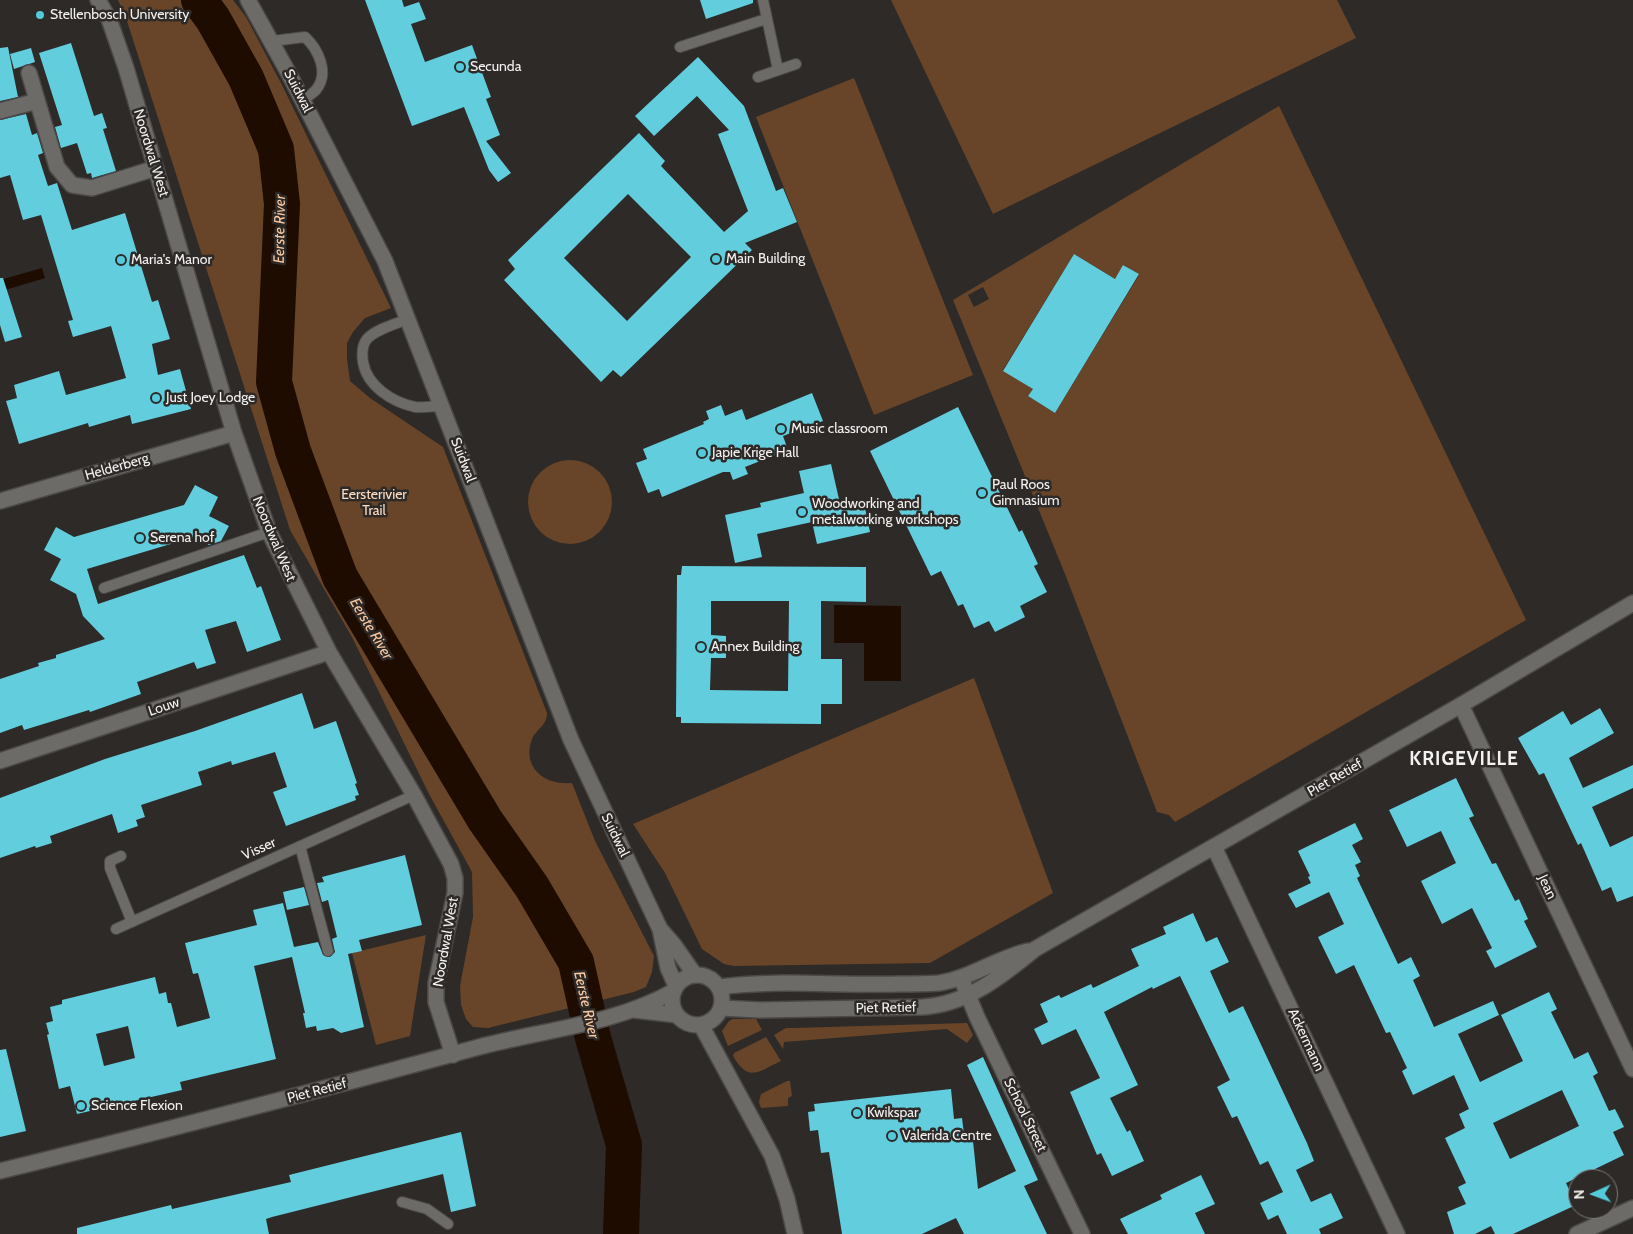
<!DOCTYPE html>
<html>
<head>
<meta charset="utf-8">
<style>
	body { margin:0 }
	#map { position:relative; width:1633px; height:1234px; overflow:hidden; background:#2d2a28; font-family:Cabin,sans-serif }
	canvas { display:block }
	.north { position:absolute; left:1568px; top:1169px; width:50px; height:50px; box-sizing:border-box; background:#2d2a28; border:1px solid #7d7a78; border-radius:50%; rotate:268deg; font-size:14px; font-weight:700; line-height:20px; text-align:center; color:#f4f2f1 }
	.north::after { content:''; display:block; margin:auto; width:18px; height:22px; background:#53cadc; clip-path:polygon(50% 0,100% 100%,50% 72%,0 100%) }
</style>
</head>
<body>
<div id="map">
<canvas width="1633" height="1234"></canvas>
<div class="north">N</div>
</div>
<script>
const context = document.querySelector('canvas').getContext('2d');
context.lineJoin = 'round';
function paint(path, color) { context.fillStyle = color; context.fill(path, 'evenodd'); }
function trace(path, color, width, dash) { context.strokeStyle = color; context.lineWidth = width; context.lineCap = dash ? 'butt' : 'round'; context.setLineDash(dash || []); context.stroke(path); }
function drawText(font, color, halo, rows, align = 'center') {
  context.font = font + ' Cabin,sans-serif'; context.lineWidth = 5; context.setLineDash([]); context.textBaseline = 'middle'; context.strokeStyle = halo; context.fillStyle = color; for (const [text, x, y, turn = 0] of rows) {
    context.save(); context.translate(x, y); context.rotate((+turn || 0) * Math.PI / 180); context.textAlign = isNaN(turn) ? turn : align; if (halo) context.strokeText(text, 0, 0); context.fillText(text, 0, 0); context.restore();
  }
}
paint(new Path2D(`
	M118,0H233L246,17L282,85L391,308L365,318L353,332L347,343V359L350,381L370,398L443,447L547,713C547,726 537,728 532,739C521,768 546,786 572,783L595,841L654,956L652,972L646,987L634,992L488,1028L473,1027L466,1019L461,1005L460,986L473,917L472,872L429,794L353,639L290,530L126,18Z
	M891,0H1337L1356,38L993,214Z
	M854,78L973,375L874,415L756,117Z
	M1279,106L1526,620L1175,822L1169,815L1157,812L1065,574L953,300ZM1074,254L1115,279L1124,265L1139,275L1055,413L1028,396L1033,389L1003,370ZM983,287L989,299L974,307L968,295Z
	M528 502a42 42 0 1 1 84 0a42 42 0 1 1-84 0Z
	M974,678L1053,893L930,963L734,966L724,964L702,949L665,873L633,824Z
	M426,935L410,1036L376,1045L352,953Z
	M733,1019H756L762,1030L728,1046L722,1031L729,1021Z
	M967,1023L973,1035L967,1043L947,1029L784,1042L783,1049L774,1035L786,1028H793Z
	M766,1037L781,1061C757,1072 749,1083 733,1056L734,1053Z
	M787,1081H790L792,1096L788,1098V1106L761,1108L759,1102L761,1094Z`), '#684528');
paint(new Path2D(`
	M42,268L45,278L2,291L0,280Z
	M834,605L901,606V681H864V643H834Z`), '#1e0c01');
trace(new Path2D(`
	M199,0L213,19L246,78L276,149L282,204L274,382L293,451L340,577L485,820L532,887L576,962L593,1038L624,1145L621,1234`), '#1e0c01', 36);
paint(new Path2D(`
	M365,0H402L404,7L419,2L426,19L411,24L425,62L472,45L491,97L486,99L500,135L486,141L511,173L498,182L489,170L464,107L412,126Z
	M700,0H753V3L706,19Z
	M71,43L94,116L102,113L107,128L103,129L116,171L92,178L91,173L87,174L77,143L61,148L55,127L62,125L39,53Z
	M8,47L18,97L0,101V48Z
	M31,48L35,62L14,69L10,54Z
	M698,57L744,106L776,191L783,188L797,222L745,243L752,250L621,377L613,370L601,382L504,280L515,269L508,260L639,133L665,161L661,166L724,232L748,211L718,134L729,130L697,96L654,136L635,116ZM628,194L691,257L627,321L564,258Z
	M26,114L32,135L37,133L43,153L38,155L48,186L57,183L72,230L125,213L152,302L158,300L170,339L152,344L158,375L180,369L191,409L132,424L130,415L89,427L88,423L19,444L6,401L17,398L14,385L59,371L66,395L126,378L111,326L73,337L68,321L73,320L41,215L23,220L10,175L0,178V120Z
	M1074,254L1115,279L1123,265L1139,274L1055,413L1028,396L1033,389L1003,371Z
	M0,278H3L22,337L5,342L0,325Z
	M812,393L823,421L783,436L788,450L745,467L748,474L733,480L730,472H723L662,497L659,489L648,493L636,463L647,459L643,449L704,424L703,422L709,419L706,411L721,405L725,416L742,409L746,420Z
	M958,407L1019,532L1022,530L1038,564L1034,566L1047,592L1020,606L1025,617L995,632L989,621L974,628L963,604L958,606L941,571L931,576L870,451Z
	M831,464L841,508L864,503L870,532L817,544L812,522L757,534L762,557L735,563L725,515L761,507L760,503L804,493L799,471Z
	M195,485L218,497L209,516L229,526L221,541L209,545L194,537L87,569L98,604L244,555L257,588L261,586L281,640L247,652L236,621L205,630L216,663L197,669L194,662L137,682L141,694L90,712L89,710L24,730L22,725L0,733V679L39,666L38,663L56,658V655L105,639L83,616L76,594L50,580L61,559L44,550L56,527L74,537L184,505Z
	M682,566L866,567V602L821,601V659H842V704H821V724L681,723V717H676L677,575H681ZM711,601H789L788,691L710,690L711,658H726V636L711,635Z
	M302,693L314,729L336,721L357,783L355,784L359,795L355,796L356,800L286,826L273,792L287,787L275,752L232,765L231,761L198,772L202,785L141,805L145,817L136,820L138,826L118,833L112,814L50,836L52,843L36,848L35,846L0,858V798L105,759L195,731Z
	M1600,708L1614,733L1569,758L1583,788L1633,765V788L1592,807L1610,847L1633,836V896L1617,902L1611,887L1602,891L1581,843L1578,845L1544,773L1539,775L1518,738L1563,711L1571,725Z
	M1456,778L1474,816L1469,818L1492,864L1496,863L1515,901L1519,899L1528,919L1524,921L1537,947L1495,968L1486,951L1492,948L1472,908L1442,924L1421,881L1456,863L1441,831L1407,847L1389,810Z
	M1355,823L1363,839L1352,845L1361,862L1355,865L1360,876L1357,878L1398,964L1411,957L1420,976L1413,980L1434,1027L1493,1001L1499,1015L1458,1034L1480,1082L1523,1061L1501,1015L1549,992L1557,1009L1551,1012L1574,1059L1588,1052L1598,1073L1593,1076L1609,1111L1615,1109L1624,1127L1613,1132L1624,1155L1566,1183L1576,1205L1513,1234H1495L1491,1226L1475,1234H1454L1447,1212L1466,1204L1458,1187L1466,1183L1445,1138L1465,1128L1459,1114L1469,1109L1454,1075L1413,1095L1402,1071L1407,1068L1390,1032L1386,1033L1354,965L1336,974L1318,937L1344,924L1329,892L1296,908L1288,894L1311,883L1308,877L1310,876L1298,851ZM1562,1090L1579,1126L1510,1159L1493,1123Z
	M405,855L422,925L359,940L362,951L348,954L364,1027L341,1033L333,1028L317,1031L316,1026L306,1028L303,1013H305L292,957L254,966L276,1059L180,1082L182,1090L77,1114L70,1086L59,1089L47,1035L49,1034L46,1023L53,1021L50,1007L62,1004V1000L155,977L159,994L166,992L168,1003H171L177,1027L210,1018L198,973L193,974L185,943L257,925L253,910L283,903L294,947L318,942L323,955L330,957L335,952L332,939L337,937L328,900L322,902L317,883L324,882L322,877ZM128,1026L135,1058L104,1066L96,1034Z
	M304,887L309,905L287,910L283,892Z
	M1193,913L1206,942L1217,937L1229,962L1210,971L1229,1013L1243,1006L1307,1143L1314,1161L1296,1170L1311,1202L1331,1193L1343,1218L1319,1229L1321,1234H1287L1278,1215L1268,1220L1260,1203L1283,1192L1268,1161L1260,1165L1237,1116L1232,1118L1217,1087L1230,1080L1180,976L1153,989L1152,987L1104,1012L1138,1085L1110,1098L1127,1132L1130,1130L1144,1161L1112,1176L1101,1153L1097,1155L1070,1092L1100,1078L1076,1029L1042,1045L1034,1029L1048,1022L1040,1004L1059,995L1061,998L1091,984L1093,988L1139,966L1131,949L1166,934L1163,927Z
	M6,1049L26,1131L0,1137V1050Z
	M983,1057L1038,1180L1024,1186L1047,1234H964L956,1218L922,1234H842L829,1152L821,1153L818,1130L810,1131L808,1112L815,1111L814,1104L951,1089L954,1119L962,1118L965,1142L973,1141L978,1189L1016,1171L967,1065Z
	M461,1132L476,1206L451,1212L443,1174L272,1217L266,1219L269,1234H77V1228L171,1205L172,1209L291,1182L289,1175Z
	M1201,1175L1215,1204L1195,1213L1205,1234H1128L1120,1219L1162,1199L1160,1195Z`), '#62cddd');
const service = new Path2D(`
	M763,0L778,70
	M272,41L305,37C318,49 330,73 316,90C312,94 307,97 303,100
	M680,47L766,19
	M758,77L796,64
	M408,319C396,324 376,329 367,339C362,345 362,355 363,362C367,386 392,402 415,407C424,408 434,406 442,406
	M104,588L269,532
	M300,846L328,951
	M121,856L110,861V868L132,922
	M116,929L414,795
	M402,1202L427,1209L448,1224`);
const minor = new Path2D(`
	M98,0L109,19L126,68L234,433L269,532L329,652L414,795L451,864L455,878V893L436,983V1002L453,1055
	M248,0L288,72L385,261L571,740L660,929L668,968L676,986
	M29,73L57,167L72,185L92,188L156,168
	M0,111L37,101
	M0,501L234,433
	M1461,705L1633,1069
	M0,761L329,652
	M1214,847L1397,1234
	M660,929L674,945L695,975
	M961,978L977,1017L1082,1234
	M701,1025L772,1156L787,1199L795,1234
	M1577,1234L1633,1208`);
const tertiary = new Path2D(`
	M672 1000a25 25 0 1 1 50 0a25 25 0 1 1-50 0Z
	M719,987C778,979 838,986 897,984C911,984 925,984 939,983C971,978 997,958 1028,951
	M721,1008L760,1010L922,1007C966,1005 1002,976 1035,949L1461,705L1633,603
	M634,1010L677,1015
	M0,1171C160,1132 320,1090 479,1047C543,1030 616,1024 674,991`);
trace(service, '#4b4947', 12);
trace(minor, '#4b4947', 18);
trace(tertiary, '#4b4947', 18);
trace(service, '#6d6b68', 10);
trace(minor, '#6d6b68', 15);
trace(tertiary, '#6d6b68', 15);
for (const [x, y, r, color] of [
	[40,15,5,"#53cadc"],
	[460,67,5,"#53cadc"],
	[716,259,5,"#53cadc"],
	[121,260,5,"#53cadc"],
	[156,398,5,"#53cadc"],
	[781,429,5,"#53cadc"],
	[702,453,5,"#53cadc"],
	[982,493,5,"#53cadc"],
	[802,512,5,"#53cadc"],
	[140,538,5,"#53cadc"],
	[701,647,5,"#53cadc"],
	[81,1106,5,"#53cadc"],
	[857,1113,5,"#53cadc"],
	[892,1136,5,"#53cadc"]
]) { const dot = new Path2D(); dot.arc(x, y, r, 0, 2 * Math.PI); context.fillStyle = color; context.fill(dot); trace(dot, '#2d2a28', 2); }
drawText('14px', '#f4f2f1', '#2d2a28', [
	["Stellenbosch University",50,15],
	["Secunda",470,67],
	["Main Building",726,259],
	["Maria's Manor",131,260],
	["Just Joey Lodge",166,398],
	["Music classroom",791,429],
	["Japie Krige Hall",712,453],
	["Paul Roos",992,485],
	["Gimnasium",992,501],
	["Woodworking and",812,504],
	["metalworking workshops",812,520],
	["Serena hof",150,538],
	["Annex Building",711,647],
	["Science Flexion",91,1106],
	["Kwikspar",867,1113],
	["Valerida Centre",902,1136]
], 'left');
drawText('14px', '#f4f2f1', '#2d2a28', [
	["Suidwal",298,91,63],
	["Noordwal West",151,153,73],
	["Suidwal",463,460,69],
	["Helderberg",117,467,-16],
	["Noordwal West",274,539,67],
	["Louw",164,707,-18],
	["Piet Retief",1335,778,-30],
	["Suidwal",615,835,64],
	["Visser",259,849,-24],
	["Jean",1547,887,65],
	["Noordwal West",446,942,-80],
	["Piet Retief",886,1008,-1],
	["Ackermann",1306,1040,65],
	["Piet Retief",317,1091,-15],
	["School Street",1025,1115,64]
]);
drawText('14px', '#fedcc1', '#2d2a28', [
	["Eersterivier",374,495],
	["Trail",374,511]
]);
drawText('italic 15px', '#fbc8a0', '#2d2a28', [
	["Eerste River",280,229,-89],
	["Eerste River",371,629,59],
	["Eerste River",586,1005,77]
]);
context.letterSpacing = '1px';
drawText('bold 19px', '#f4f2f1', '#2d2a28', [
	["KRIGEVILLE",1464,759]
]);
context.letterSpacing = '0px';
</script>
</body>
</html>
